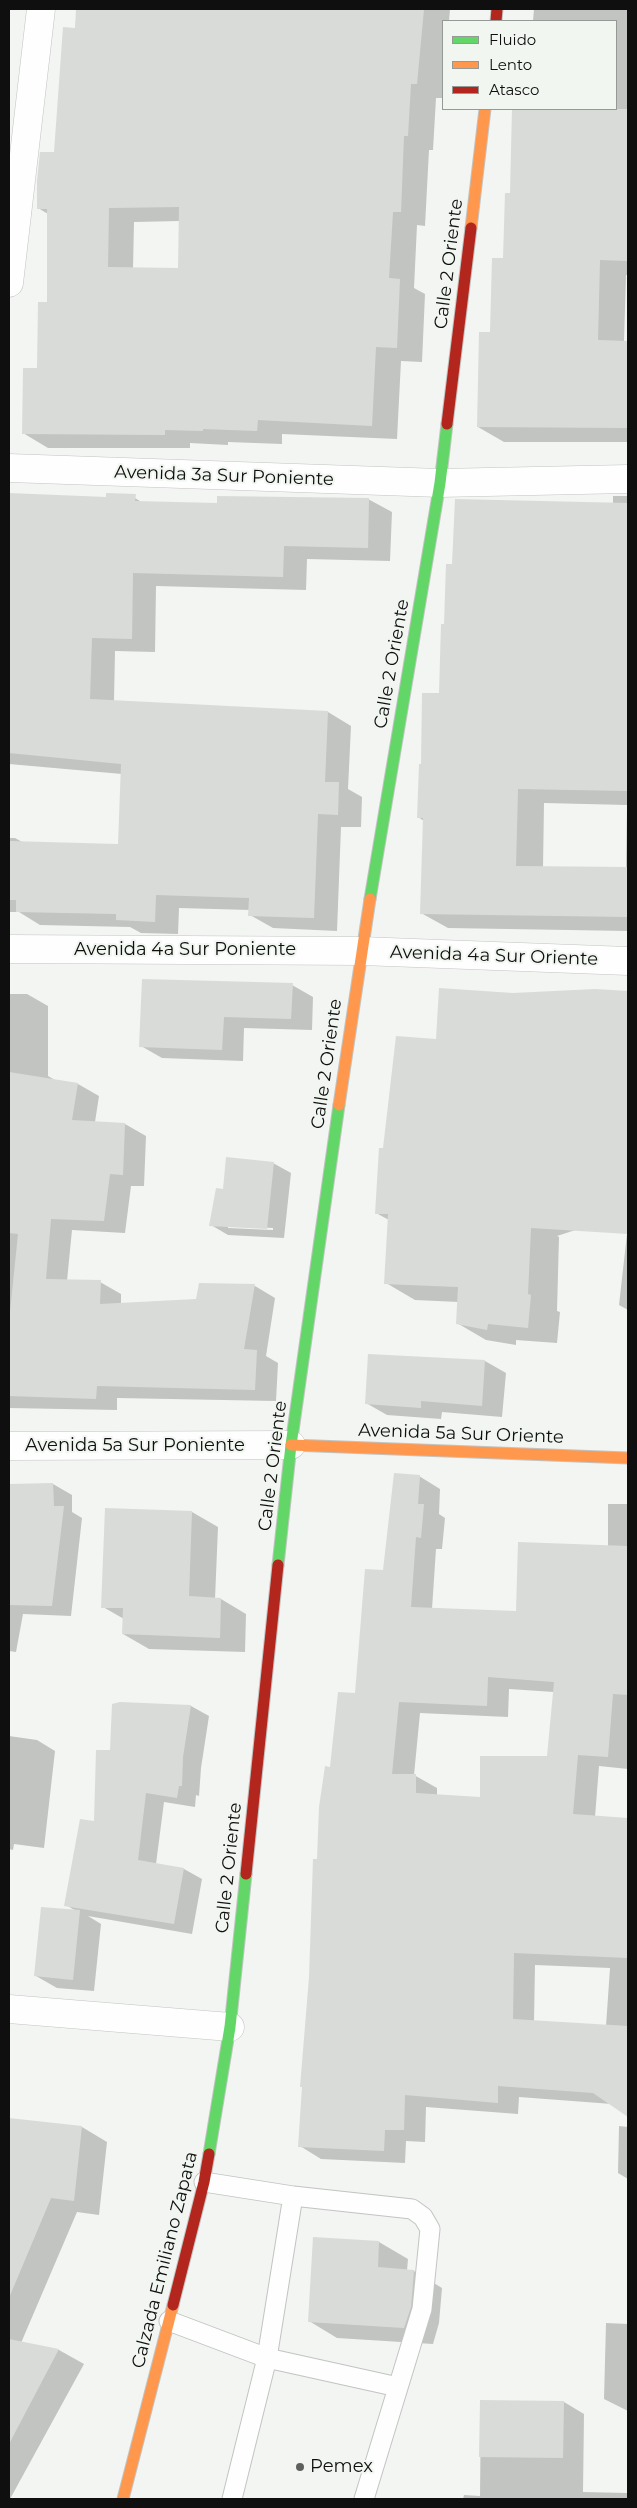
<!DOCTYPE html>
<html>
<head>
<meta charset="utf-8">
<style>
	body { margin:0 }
	#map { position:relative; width:637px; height:2508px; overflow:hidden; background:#f2f5f2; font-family:Montserrat,sans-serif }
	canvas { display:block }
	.frame { position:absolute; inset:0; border:10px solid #0e0f0e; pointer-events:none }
	.legend { position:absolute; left:442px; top:20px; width:175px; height:90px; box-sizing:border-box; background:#f1f6f1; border:1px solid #969a96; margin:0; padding:6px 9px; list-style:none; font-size:15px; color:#0e0f0e }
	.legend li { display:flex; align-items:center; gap:10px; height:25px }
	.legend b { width:25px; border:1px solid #969a96 }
</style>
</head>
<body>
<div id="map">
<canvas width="637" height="2508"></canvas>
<div class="frame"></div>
<ul class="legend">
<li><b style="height:6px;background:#63d668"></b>Fluido</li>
<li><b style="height:6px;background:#ff974d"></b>Lento</li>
<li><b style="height:6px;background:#b3261e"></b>Atasco</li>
</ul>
</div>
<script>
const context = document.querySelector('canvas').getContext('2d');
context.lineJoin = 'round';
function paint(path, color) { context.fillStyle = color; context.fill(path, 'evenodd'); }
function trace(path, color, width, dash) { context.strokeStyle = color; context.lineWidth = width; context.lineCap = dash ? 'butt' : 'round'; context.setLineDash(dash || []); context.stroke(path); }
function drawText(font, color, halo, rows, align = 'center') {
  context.font = font + ' Montserrat,sans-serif'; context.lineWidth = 4; context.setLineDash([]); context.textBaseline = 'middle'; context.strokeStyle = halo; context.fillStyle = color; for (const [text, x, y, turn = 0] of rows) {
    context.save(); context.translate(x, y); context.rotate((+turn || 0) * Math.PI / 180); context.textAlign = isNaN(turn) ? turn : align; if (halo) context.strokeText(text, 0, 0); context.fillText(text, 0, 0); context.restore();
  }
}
paint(new Path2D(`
	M78,9H450L449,21H443V81L442,98H436L433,150H429L425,226L417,225L414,288L425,294L422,362L401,361L397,439L282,434V444L228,442V445L190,443V448H48L23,433L38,370L48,303V214L38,208L55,153ZM180,221L179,269H133L134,222Z
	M534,9H628V275H626L624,342H628V442H504L478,427L504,260L511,195L513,109H616V21H533Z
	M9,495L135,498L143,503L218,505L368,499L392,512L390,561L307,559L306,590L156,586L155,652L115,651L114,701L328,712L351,726L348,789L362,797L361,827H341L337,931L273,928L250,915V910L179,908L178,934L141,933L130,927L40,925L19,912H9V838H15L24,843L120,845L122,774L9,764Z
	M613,496H628V931L448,928L421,913L424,821L418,817L422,765L440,695L445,625L454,565L613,504ZM544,803L627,805L626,868H543Z
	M292,985L313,997L312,1030L244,1028L243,1061L162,1058L141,1046Z
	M595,990L628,993V1213L557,1236L559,1237L557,1311L560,1312L557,1343L516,1340V1345L486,1340L457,1323L459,1302L415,1300L386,1283L389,1220L376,1213L384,1150L437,1041L513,994Z
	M9,994H27L48,1006V1076L55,1080L78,1084L99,1096L95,1122L125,1124L146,1136L144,1186H131L125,1233L72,1230L67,1281L100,1282L121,1294V1304L197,1300L255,1286L275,1298L266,1356L278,1363L276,1401L117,1398V1410L9,1408Z
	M273,1163L291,1173L284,1238L228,1235L211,1225ZM228,1226L273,1228V1230L228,1228Z
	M628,1225V1310L619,1305Z
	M485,1361L506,1373L502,1417L442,1412L441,1419L387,1415L366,1403Z
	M419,1476L440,1489L439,1514L445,1518L442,1549H436L432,1609L517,1612L608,1546V1504H628V1769L599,1766L595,1817L628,1819V2115L612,2104L519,2097L518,2114L426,2107L425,2142L406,2141L405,2163L321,2159L300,2146L319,1861L331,1768L356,1695L384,1572ZM509,1689L554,1692L548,1757L482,1798L437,1795V1788L414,1775L420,1713L508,1717ZM535,1965L610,1968L606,2026L534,2021Z
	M53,1484L72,1495V1512L82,1518L71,1616L23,1614L16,1652L9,1651V1485Z
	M192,1512L218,1527L215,1599H221L246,1614L245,1652L149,1649L123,1634L124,1619L103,1607Z
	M191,1706L209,1716L201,1768L199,1796L196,1795L195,1807L164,1802L156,1864L184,1869L202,1879L192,1934L88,1916L101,1924L94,1991L57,1988L36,1976L76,1911L66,1905L95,1822L111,1751Z
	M9,1736L37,1740L55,1751L44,1848L14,1844L13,1850L9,1849Z
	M9,2119L82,2127L107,2142L99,2215L77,2212L21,2343L59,2350L84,2364L10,2499Z
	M619,2126L628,2127V2179L618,2173Z
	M314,2238L379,2242L408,2259L407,2271H414L442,2288L439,2323L433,2344L337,2338L309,2321Z
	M606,2323L628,2324V2411L604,2399Z
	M481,2401L564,2402L584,2414L583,2492L628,2493V2499H463L464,2495L480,2496Z`), '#0003');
paint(new Path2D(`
	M76,9H424L417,84H411L408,136H404L401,212H393L389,278L400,279L397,348L376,347L372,426L258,420L257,431L203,429V431L165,430V435L22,434L23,368H37L38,302H47V209H37V181L40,152H54L63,27L75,28ZM179,207L178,268L108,267L109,208Z
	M512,109H628V261L600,260L598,340L628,341V428L477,427L479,332H490L492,258H503L505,193H510Z
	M9,493L106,497V493L136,494L135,501L217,503V496L369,498L368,548L284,546L283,577L133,573L132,639L92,638L90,699L328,711L325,782H339L338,815L318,814L314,918L248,916L249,898L156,895L155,922L116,920V914L16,912V900H9V841L118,844L121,764L9,753Z
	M455,499L628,503V791L518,789L516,866L628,867V917L420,914L423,818H417L419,764H421L422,693H439L441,624H444L446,564H452Z
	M142,979L293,983L291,1019L224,1017L222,1050L139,1047Z
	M439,988L513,993L595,989L628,991V1234L531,1228L528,1294L531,1295L528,1328L488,1324L487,1330L456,1324L458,1287L384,1284L388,1214H375L379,1148H383L396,1036L436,1039Z
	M9,1072L78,1083L72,1120L125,1123L123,1175L110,1174L104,1221L51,1219L46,1279L101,1280L100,1304L196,1299L199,1283L255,1284L244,1349L257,1350L255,1390L97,1386L96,1399L9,1396L10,1312L18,1234L9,1233Z
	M226,1157L274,1162L267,1229L209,1226L216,1188L223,1189Z
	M368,1354L485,1360L482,1406L421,1401V1408L365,1404Z
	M394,1473L420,1475L418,1504H424L421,1538L416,1537L411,1607L516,1611L518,1542L628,1546V1695L613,1694L608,1757L578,1755L573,1814L628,1818V1958L514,1953L513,2019L628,2026V2117L593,2093L498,2086V2103L405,2095L404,2130H385L384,2151L298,2147L302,2087H300L309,1977L313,1859H317L319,1807L325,1766L330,1767L338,1692L355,1693L365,1569L383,1570ZM488,1677L554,1682L547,1756H480V1797L416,1793V1774H392L399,1702L487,1706Z
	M53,1483L54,1506H64L52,1606L9,1605V1484Z
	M105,1508L192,1511L189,1596L221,1598L220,1638L122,1634L123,1608H101Z
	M120,1702L191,1705L183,1757L182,1786H179L177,1798L146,1793L138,1860L184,1868L174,1924L64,1906L80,1819L94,1821L96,1750H110L112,1704Z
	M41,1907L80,1910L73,1980L34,1976Z
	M9,2118L82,2126L74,2201L51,2198L9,2298Z
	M313,2237L379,2241L378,2267L414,2270L411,2307L404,2328L308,2322Z
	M9,2339L59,2349L9,2444Z
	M480,2400L564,2401L563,2458L479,2457Z`), '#d9dbd9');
const lane = new Path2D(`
	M204,2182L293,2196L412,2209L423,2217L430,2229L422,2309L364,2499
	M169,2321L267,2358L398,2387
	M232,2499L267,2358L293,2196`);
const street = new Path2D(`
	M9,283L41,9
	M9,468L440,483L628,479
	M9,949L361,951L628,961
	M9,1446L291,1445
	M9,2009L230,2027`);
const fast = new Path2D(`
	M370,899L440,483L447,424
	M278,1565L291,1445L339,1105
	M209,2154L230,2027L246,1874`);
const slow = new Path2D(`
	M471,228L485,109
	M339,1105L370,899
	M291,1445L628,1458
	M123,2499L173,2305`);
const jam = new Path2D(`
	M496,21L497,9
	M447,424L471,228
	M246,1874L278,1565
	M173,2305L204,2182L209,2154`);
trace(lane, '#c2c4c2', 21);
trace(street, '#c2c4c2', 29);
trace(fast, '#c2c4c2', 13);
trace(slow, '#c2c4c2', 13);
trace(jam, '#c2c4c2', 13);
trace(lane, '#fdfefd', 19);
trace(street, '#fdfefd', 28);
trace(fast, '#63d668', 11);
trace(slow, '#ff974d', 11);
trace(jam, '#b3261e', 11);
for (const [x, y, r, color] of [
	[300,2467,5,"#5e605e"]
]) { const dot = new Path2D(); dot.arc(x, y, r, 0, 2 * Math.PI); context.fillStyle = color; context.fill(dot); trace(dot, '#f1f6f1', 2); }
drawText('18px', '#0e0f0e', '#f1f6f1', [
	["Calle 2 Oriente",449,264,-83],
	["Avenida 3a Sur Poniente",224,476,2],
	["Calle 2 Oriente",392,664,-80],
	["Avenida 4a Sur Poniente",185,950],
	["Avenida 4a Sur Oriente",494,956,2],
	["Calle 2 Oriente",327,1064,-82],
	["Avenida 5a Sur Oriente",461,1434,2],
	["Avenida 5a Sur Poniente",135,1446],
	["Calle 2 Oriente",273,1466,-83],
	["Calle 2 Oriente",229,1868,-84],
	["Calzada Emiliano Zapata",165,2260,-76]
]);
drawText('18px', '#0e0f0e', '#f1f6f1', [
	["Pemex",310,2467]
], 'left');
</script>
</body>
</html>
